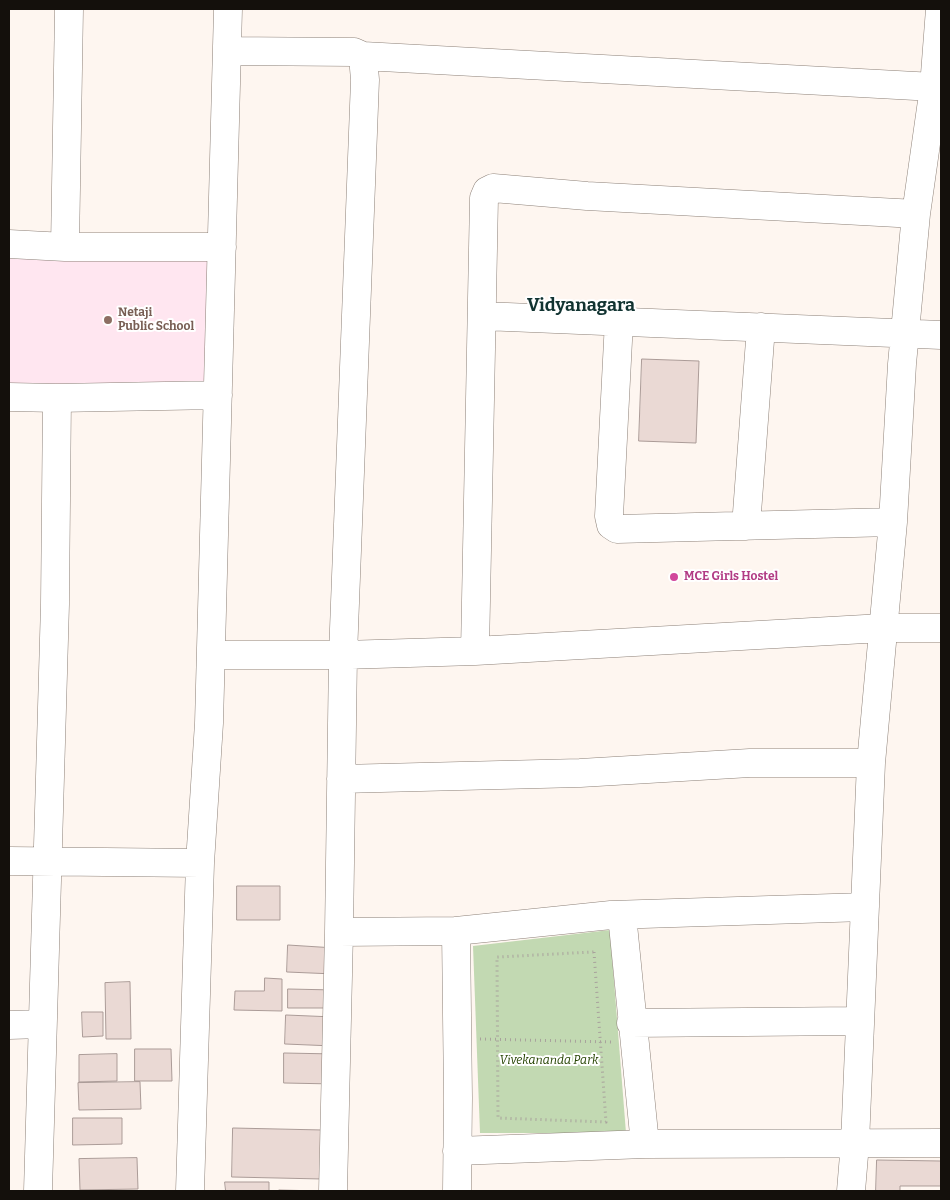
<!DOCTYPE html>
<html>
<head>
<meta charset="utf-8">
<style>
	body { margin:0 }
	#map { position:relative; width:950px; height:1200px; overflow:hidden; background:#fef6f0; font-family:Bitter,serif }
	canvas { display:block }
	.frame { position:absolute; inset:0; border:10px solid #14100c; pointer-events:none }
</style>
</head>
<body>
<div id="map">
<canvas width="950" height="1200"></canvas>
<div class="frame"></div>
</div>
<script>
const context = document.querySelector('canvas').getContext('2d');
context.lineJoin = 'round';
function paint(path, color) { context.fillStyle = color; context.fill(path, 'evenodd'); }
function trace(path, color, width, dash) { context.strokeStyle = color; context.lineWidth = width; context.lineCap = dash ? 'butt' : 'round'; context.setLineDash(dash || []); context.stroke(path); }
function drawText(font, color, halo, rows, align = 'center') {
  context.font = font + ' Bitter,serif'; context.lineWidth = 4; context.setLineDash([]); context.textBaseline = 'middle'; context.strokeStyle = halo; context.fillStyle = color; for (const [text, x, y, turn = 0] of rows) {
    context.save(); context.translate(x, y); context.rotate((+turn || 0) * Math.PI / 180); context.textAlign = isNaN(turn) ? turn : align; if (halo) context.strokeText(text, 0, 0); context.fillText(text, 0, 0); context.restore();
  }
}
paint(new Path2D(`
	M209,253L205,386L9,387V254Z`), '#ffe6f0');
paint(new Path2D(`
	M610,930L626,1133H480L473,946Z`), '#c2d9b2');
const building = new Path2D(`
	M642,359L699,361L696,443L639,441Z
	M237,886H280V920H237Z
	M288,945L335,948L334,974L287,972Z
	M265,978L282,979V1011L234,1010L235,991H264Z
	M130,982L131,1039H106L105,983Z
	M288,989L335,990V1008H288Z
	M82,1012H103V1036L83,1037Z
	M286,1015L334,1017L333,1046L285,1044Z
	M135,1049H171L172,1081H135Z
	M284,1053L335,1054L334,1084L284,1083Z
	M117,1054V1081L79,1082V1055Z
	M140,1082L141,1109L79,1110L78,1083Z
	M73,1118H122V1144L73,1145Z
	M233,1128L323,1130L322,1179L232,1177Z
	M137,1158L138,1189L80,1190L79,1159Z
	M877,1160L941,1161V1186H900V1191H876Z
	M225,1182H269V1191H226Z
	M279,1190L320,1191H278Z`);
paint(building, '#ead9d4');
trace(building, '#ab9b97', 1);
const minor = new Path2D(`
	M363,56L934,87
	M9,244L65,247L69,9
	M65,247H222
	M483,316L941,335
	M619,321L609,516L611,525L617,529L893,522
	M9,397L57,398
	M746,526L761,327
	M475,651L484,198L487,191L493,188L587,196L916,214
	M211,655H343L365,80L363,56L354,52L227,51
	M341,779L580,773L750,763H871
	M9,861L200,863
	M622,915L645,1144L941,1143
	M456,931L611,915L865,907
	M631,1023L859,1021
	M9,1025L42,1024
	M457,1151L645,1144
	M38,1191L55,604L57,398L218,395
	M190,1191L200,863L209,723L228,9
	M333,1191L339,932
	M457,1191L458,1098L456,931L339,932L343,655L475,651L883,628H941
	M851,1191L855,1143L871,763L893,522L902,364L916,214L934,87L940,9`);
trace(minor, '#8d8178', 29);
trace(new Path2D(`
	M594,952L606,1122L498,1118L497,957Z
	M480,1039L612,1042`), '#a8a19c', 3, [1, 4]);
trace(minor, '#fff', 28);
for (const [x, y, r, color] of [
	[108,320,5,"#8d6e63"],
	[674,577,5,"#d1479c"]
]) { const dot = new Path2D(); dot.arc(x, y, r, 0, 2 * Math.PI); context.fillStyle = color; context.fill(dot); trace(dot, '#fff', 2); }
drawText('bold 12px', '#785e54', '#fff', [
	["Netaji",118,313],
	["Public School",118,327]
], 'left');
drawText('bold 12px', '#b23c85', '#fff', [
	["MCE Girls Hostel",684,577]
], 'left');
drawText('italic 12px', '#254300', '#fff', [
	["Vivekananda Park",549,1061]
]);
drawText('bold 18px', '#113331', '#fff', [
	["Vidyanagara",581,306]
]);
</script>
</body>
</html>
